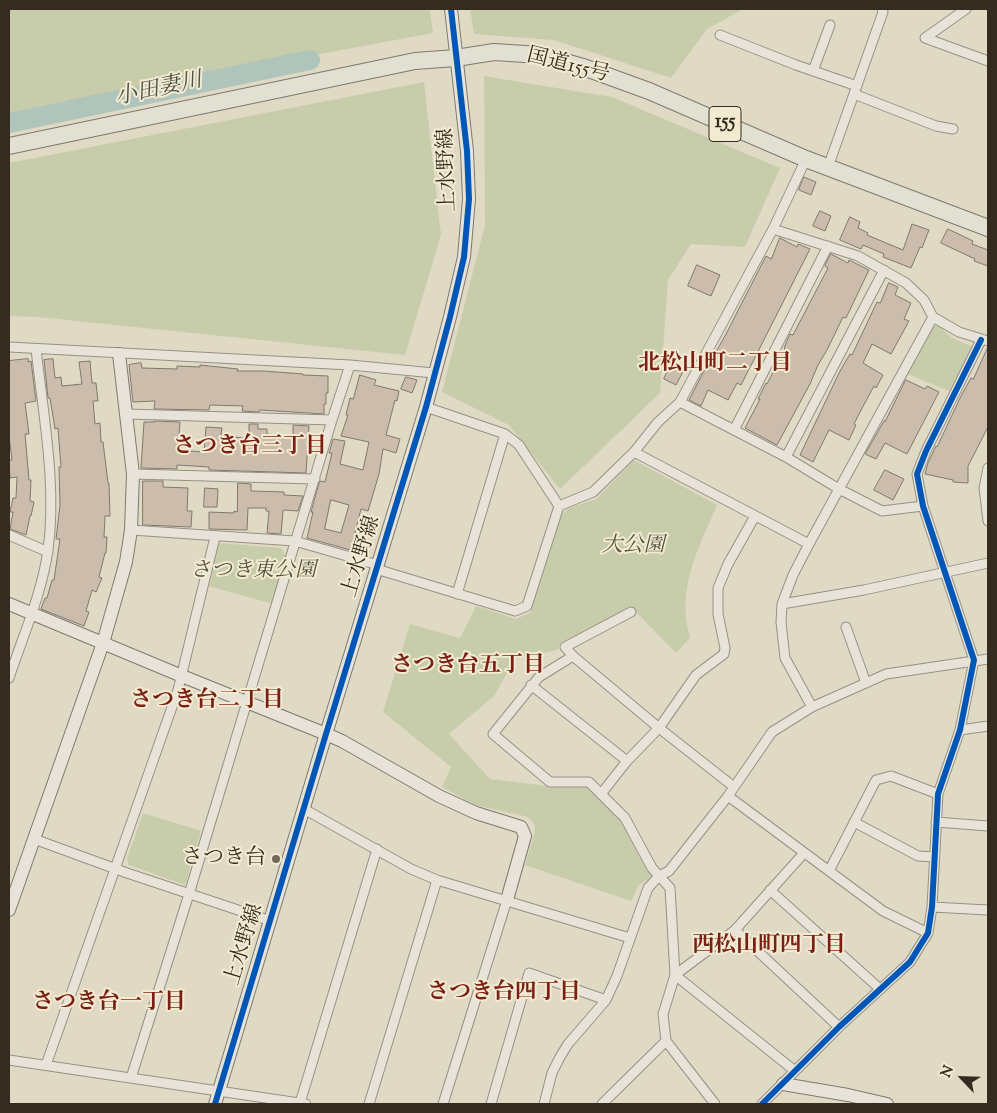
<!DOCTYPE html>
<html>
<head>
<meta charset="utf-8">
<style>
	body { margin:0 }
	#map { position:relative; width:997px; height:1113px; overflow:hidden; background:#e0dac5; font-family:"Sorts Mill Goudy",serif }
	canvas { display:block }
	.frame { position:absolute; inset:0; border:10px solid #352b1f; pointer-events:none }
	.north { position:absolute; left:937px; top:1053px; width:50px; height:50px; -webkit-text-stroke:4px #f2ebd2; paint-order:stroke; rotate:294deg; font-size:14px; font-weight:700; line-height:20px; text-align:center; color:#352b1f }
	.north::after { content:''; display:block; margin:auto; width:18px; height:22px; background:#352b1f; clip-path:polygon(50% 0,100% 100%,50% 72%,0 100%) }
</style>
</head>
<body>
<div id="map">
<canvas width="997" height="1113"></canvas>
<div class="frame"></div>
<div class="north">N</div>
</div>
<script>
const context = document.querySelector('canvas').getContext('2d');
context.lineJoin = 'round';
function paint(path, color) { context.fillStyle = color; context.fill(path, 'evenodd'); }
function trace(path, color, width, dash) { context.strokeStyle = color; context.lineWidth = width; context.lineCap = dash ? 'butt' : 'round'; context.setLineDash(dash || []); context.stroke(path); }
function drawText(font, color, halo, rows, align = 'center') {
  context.font = font + ' "Sorts Mill Goudy","Noto Serif JP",serif'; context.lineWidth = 4; context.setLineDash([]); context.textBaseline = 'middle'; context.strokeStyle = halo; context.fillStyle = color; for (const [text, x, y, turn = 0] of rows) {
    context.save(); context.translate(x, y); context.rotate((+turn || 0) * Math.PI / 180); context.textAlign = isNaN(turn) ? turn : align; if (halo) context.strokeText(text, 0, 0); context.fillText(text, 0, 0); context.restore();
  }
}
paint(new Path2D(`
	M9,9H430L433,33L256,66L159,95L9,131Z
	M470,9H743L707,29L671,78L554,40L474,34Z
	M484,76L612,97L780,168L745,247L691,244L668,280L660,393L560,489L509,425L442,392L485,225Z
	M424,82L441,235L405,355L38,317L9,316V163Z
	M938,325L952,338L973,347L949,391L905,373L930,326Z
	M634,460L717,505C698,550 676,588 690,638L676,653L632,608L560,644L557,650L515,659L494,696L449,734L490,779L547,786L582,785L595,793L620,819L652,876L639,885L631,901L525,865L535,832L534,823L528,817L475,805L442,787L451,767L383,712L410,624L460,638L476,606L516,619L531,612L562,514L569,508L596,499Z
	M219,543L281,548L286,556L272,604L209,586Z
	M143,813L201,831L185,885L129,865L127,859Z`), '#c7cdaa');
trace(new Path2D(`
	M9,123L310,60`), '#afc4bb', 20);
const building = new Path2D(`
	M804,177L816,182L811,195L799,190Z
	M820,211L831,216L825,231L813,226Z
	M850,217L860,222L858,228L868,233L867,235L903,250L912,224L929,230L922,248L920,247L911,268L883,257L884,254L863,245L861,249L840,240Z
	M948,229L973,241L972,244L988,250V266L974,261L975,259L941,243Z
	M780,238L797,247L798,244L810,249L741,385L737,383L728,400L708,390L701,406L689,400L705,369L706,370L726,334L766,256L771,259Z
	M831,254L848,263L849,260L869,270L846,318L843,317L827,350L818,365L810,384L777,445L745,428L760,399H758L766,383L767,384L785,349L784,348L790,334L793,335L828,268L825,266Z
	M697,265L720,275L711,296L688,286Z
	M889,283L898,287L895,295L911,303L904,319L909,321L891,354L872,344L863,363L883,375L876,388L874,386L860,412L854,424L856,425L849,440L829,430L813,462L800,455L840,371L850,354L852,355L877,302L880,303Z
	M988,347V427L968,466V483L953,482V480L925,474L928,463L936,446L937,447L961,396L971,378L973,379Z
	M28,359V362L31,361L36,401L25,403L29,434H25L29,480H31L30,501L34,502L31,516H30L26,535L10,529L13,512H10L13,498H16L17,477L10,478L9,460H12L9,436V361Z
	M53,359L55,378L61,377L62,386L82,384L79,362L90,361L92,383H96L98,401H93L95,424L100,423L101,442H103L108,483H109L110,516H105L104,537H107L106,553H105L99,577L102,578L96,592L92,590L86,611L89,612L84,626L41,609L45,598H47L52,580H54L60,539H56L60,505L59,467H61L58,428L55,429L50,398H48L44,360Z
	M672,362L685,368L676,385L664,379Z
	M141,363L142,368L177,369V366L200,367V365L238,369L237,371H264L303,374V375L328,376V393H326V404H324V414L260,410L259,412L242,411L243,406L210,405L209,410L154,409L155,401L133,402L129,365Z
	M360,375L376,380L374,385L399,391L397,401L395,400L386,435L400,439L396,453L383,449L379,474L368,511L361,509L355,533L359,535L354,551L307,538L313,512H311L319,483L321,481L325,482L332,453H329L333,439L345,441L340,464L363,470L369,442L341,436L348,415H346L350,398L353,399ZM331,500L349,505L341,533L325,529Z
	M406,377L417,380L412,393L401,389Z
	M906,380L925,389L927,386L939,392L907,454L885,443L876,459L865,454L884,421H885Z
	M154,421L180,422L178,450L204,452L206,427L222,428L221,435L249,439V424H258V429H267V434L293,437V425L309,426L306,473L209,470V467L177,465V469L141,468L144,422H154Z
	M885,470L904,479L893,500L874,490Z
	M143,481H163V487L188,488L187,511H192L191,527L143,525Z
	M238,483L251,484V491L284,492V495L303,496L298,511L284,510L283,511L281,534L267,533L269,511H266V508H248L247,530L209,529V512L234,513V511L237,512Z
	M205,488L218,489L217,507H204Z`);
paint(building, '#ccbcab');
trace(building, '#7e796e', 1);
const street = new Path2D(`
	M966,9L925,38L988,61
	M720,35L796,65L857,86
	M813,71L830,25
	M854,94L936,126L953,129
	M828,167L883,12L882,9
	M773,229L858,256L906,283L924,300L933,317L959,332L988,341
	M9,347L350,365L434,373
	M680,402L786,457L839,489L882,511L923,506
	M426,407L505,434L519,445L559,506
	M127,414L332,420
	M734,430L828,246
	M634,452L809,544
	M786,457L884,270
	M988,468L984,488L988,521
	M133,474L315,479
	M559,506L593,492L634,452L658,422L680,402L773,229L806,159
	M131,530L295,541L378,565
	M9,535L48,552
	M376,569L515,611L527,606L559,506
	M457,594L505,434
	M782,604L864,590L988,563
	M631,612L565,647L573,656L659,728L734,787
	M846,627L866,683
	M573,656L539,677L493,734L550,782H589L625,818L652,868L670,888L675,975L663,1014L666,1041L715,1104
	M9,678C23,636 42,593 48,550C57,486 43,413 36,349
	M531,685L627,761
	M812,707L785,658L781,622L782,604L793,575L809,544L933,317
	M960,730L988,726
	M601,794L627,761L659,728L696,675L724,654L725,648L718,614V588L728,564L755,516
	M728,796L883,911L928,933
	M304,809L411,869L437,880L630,938
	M854,822L918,856L934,857
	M936,822L988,826
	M34,839L127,873L271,921
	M829,871L876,780L891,776L938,794
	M770,890L880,989
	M932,907L988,910
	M735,930L839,1027
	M675,975L735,930L804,853
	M675,975L795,1071
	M9,1060L306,1104
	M46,1065L178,690L215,537
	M131,1078L189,894L332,420L350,365
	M300,1103L377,849
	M369,1104L437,880
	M443,1104L507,900
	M491,1104L529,973L606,1000
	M544,1104L552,1073L560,1057L568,1044L606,1000L617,976L648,888L659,876L669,871L728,796L772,732L812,707L886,674L988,659
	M602,1104L666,1041
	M762,1104L839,1027L910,962L928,933L932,907L938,794L960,730L974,660L923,506L917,474L926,451L981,340`);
const secondary = new Path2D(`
	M9,604L182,676L326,734L342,741L439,796L476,813L521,827L525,836L507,900
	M9,910L103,643L126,562L131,530L133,474L119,354
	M783,1084L848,1095L887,1104
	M215,1104L326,734L426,407L450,317L464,257L469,199L467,151L451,9`);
const highway = new Path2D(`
	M9,146L415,61L456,58L494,52L540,55L583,67L649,91L806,159L988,228`);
trace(street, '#969184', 11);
trace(secondary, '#7e796e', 14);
trace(highway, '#7e796e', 18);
trace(street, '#e7e3d9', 9);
trace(secondary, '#e7e3d9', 12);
trace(highway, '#e2dfd3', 16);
trace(new Path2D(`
	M215,1104L326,734L426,407L450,317L464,257L469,199L467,151L451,9
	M762,1104L839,1027L910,962L928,933L932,907L938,794L960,730L974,660L923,506L917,474L926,451L981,340`), '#0057b8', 6);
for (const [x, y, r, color] of [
	[276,859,5,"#716859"]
]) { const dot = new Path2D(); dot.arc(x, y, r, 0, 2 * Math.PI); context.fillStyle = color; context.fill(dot); trace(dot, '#f2ebd2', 2); }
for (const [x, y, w] of [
	[725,124,32]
]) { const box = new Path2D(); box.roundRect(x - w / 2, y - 17.5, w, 35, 4); context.fillStyle = '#f2ebd2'; context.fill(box); trace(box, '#352b1f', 1); }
drawText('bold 20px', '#352b1f', null, [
	["155",725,124]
]);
drawText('21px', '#352b1f', '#f2ebd2', [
	["国道155号",568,67,14],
	["上水野線",449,170,-92],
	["上水野線",363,557,-73],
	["上水野線",246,945,-73]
]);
drawText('italic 21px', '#54513c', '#f2ebd2', [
	["大公園",633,547],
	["さつき東公園",253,572]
]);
drawText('21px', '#352b1f', '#f2ebd2', [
	["さつき台",266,859]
], 'right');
drawText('italic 22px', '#4e4f45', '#f2ebd2', [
	["小田妻川",159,91,-12]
]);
drawText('bold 22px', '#7a1f14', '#f2ebd2', [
	["北松山町二丁目",715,365],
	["さつき台三丁目",250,448],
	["さつき台五丁目",468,667],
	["さつき台二丁目",207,702],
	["西松山町四丁目",769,947],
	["さつき台四丁目",504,994],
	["さつき台一丁目",109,1004]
]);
</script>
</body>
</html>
